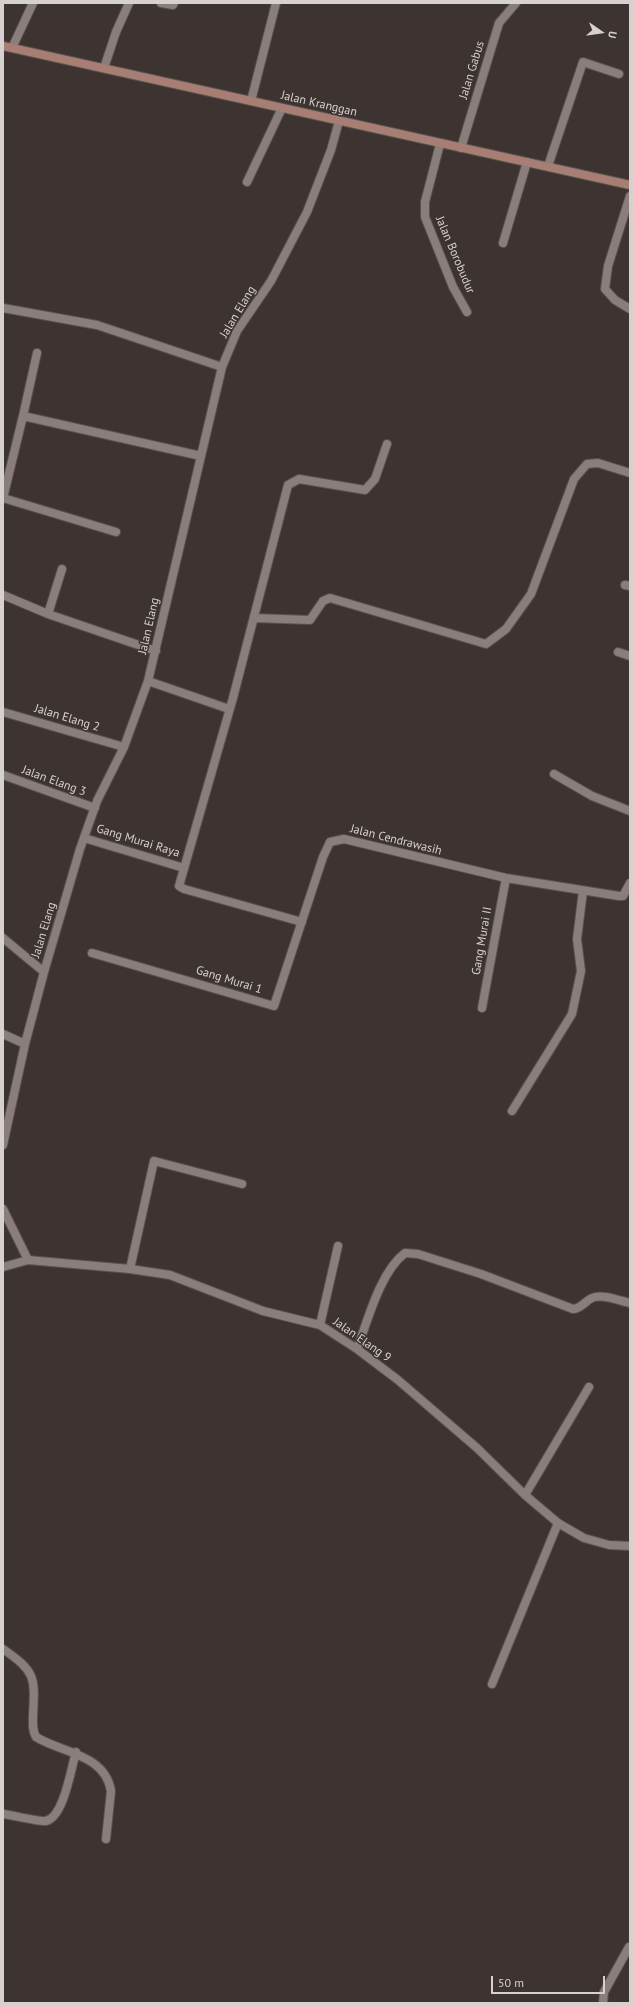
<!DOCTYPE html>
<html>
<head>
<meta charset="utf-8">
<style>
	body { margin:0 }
	#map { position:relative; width:633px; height:2006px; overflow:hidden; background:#3d3432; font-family:"PT Sans",sans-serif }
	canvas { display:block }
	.frame { position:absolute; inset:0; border:4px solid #d6d0ce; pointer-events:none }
	.north { position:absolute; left:581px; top:12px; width:40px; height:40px; -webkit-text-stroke:3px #3d3432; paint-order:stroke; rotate:103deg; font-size:11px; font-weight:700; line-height:16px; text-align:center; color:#d6d0ce }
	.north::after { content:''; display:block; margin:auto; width:14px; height:18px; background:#d6d0ce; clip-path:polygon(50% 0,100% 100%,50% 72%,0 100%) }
	.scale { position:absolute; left:491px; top:1976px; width:114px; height:18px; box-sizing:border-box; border:2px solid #d6d0ce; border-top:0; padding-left:5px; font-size:12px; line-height:14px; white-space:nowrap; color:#d6d0ce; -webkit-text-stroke:3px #3d3432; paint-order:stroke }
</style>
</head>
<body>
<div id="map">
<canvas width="633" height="2006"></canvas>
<div class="frame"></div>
<div class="north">U</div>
<div class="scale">50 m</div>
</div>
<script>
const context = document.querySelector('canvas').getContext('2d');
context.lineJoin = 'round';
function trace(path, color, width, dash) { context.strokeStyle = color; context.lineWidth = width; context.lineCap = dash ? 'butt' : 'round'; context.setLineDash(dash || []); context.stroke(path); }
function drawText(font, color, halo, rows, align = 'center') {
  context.font = font + ' "PT Sans",sans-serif'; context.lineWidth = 3; context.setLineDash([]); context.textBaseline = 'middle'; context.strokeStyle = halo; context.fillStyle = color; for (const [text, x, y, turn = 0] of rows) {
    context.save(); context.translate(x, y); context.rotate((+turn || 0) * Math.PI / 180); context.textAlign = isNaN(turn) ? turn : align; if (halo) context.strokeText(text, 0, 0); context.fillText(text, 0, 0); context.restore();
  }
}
const service = new Path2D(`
	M161,3L173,5L174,3
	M104,68L116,32L129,3
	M251,101L276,3
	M440,144L425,202V217L453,287L467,312
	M548,166L583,62L619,74
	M247,182L282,108
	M618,652L630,656
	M84,838L184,868
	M492,1684L558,1523`);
const minor = new Path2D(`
	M12,48L33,3
	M461,148L499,23L516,3
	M630,196L608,266L605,289L615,300L630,309
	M503,243L527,162
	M3,308L97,325L222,367
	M23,416L37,353
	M3,498L23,416L201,456
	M3,498L116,532
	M625,585L630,586
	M3,595L48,614L156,651
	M48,614L62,569
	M254,618L310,620L323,601L330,598L486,644L506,629L531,594L574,479L587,464L598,463L630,473
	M148,681L229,709
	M3,712L124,747
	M554,774L592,796L630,811
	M3,775L95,808
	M302,922L184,889L179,886L233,698L288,485L299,479L365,490L375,479L387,444
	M3,938L44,972
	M92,953L274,1006L323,857L330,842L344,839L506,878L619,896H623L630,883
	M482,1008L506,878
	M3,1034L25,1044
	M512,1111L572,1014L581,971L577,939L583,891
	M3,1145L25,1044L44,972L80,849L97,801L124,747L148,681L222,367L237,331L271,281L307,212L331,150L339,121
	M3,1209L28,1260
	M3,1267L28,1260L130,1269L170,1275L263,1311L320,1325L357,1349L398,1380L477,1448L525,1495L558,1523L584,1538L609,1545L630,1546
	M130,1269L154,1161L242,1184
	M320,1325L338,1246
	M357,1349C368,1320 380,1272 405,1253L418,1254L481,1274L573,1309C581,1309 585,1301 592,1298C602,1293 620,1301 630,1303
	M525,1495L589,1387
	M3,1649C36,1672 35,1677 33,1716C33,1724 32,1730 36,1737C62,1753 105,1754 111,1791L106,1839
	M3,1814C12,1815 39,1822 46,1821C64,1817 71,1768 76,1752
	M603,2003L604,1992L629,1947`);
const secondary = new Path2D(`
	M3,46L630,185`);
trace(service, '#59524f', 10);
trace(minor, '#59524f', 10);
trace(secondary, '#59524f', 10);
trace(service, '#897e7b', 8);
trace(minor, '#897e7b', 8);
trace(secondary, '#a77e74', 8);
drawText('12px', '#d6d0ce', '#3d3432', [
	["Jalan Gabus",472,70,-73],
	["Jalan Kranggan",319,104,13],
	["Jalan Borobudur",455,255,67],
	["Jalan Elang",238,312,-59],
	["Jalan Elang",149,626,-77],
	["Jalan Elang 2",67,718,17],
	["Jalan Elang 3",54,781,20],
	["Jalan Cendrawasih",396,840,14],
	["Gang Murai Raya",138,841,17],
	["Jalan Elang",44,930,-73],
	["Gang Murai II",482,941,-80],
	["Gang Murai 1",229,980,17],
	["Jalan Elang 9",362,1340,35]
]);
</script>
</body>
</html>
